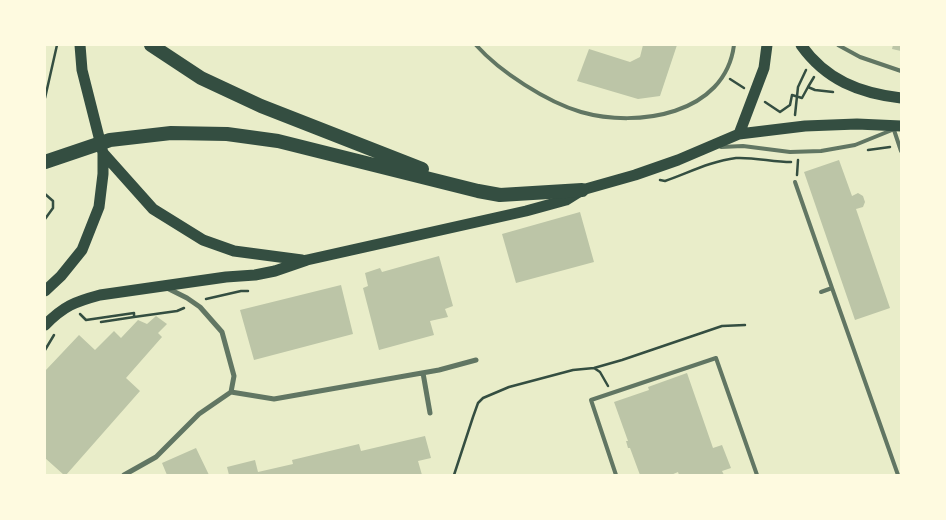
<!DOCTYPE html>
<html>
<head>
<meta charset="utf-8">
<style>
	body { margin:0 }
	#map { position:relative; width:946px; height:520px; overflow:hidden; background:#e9edc9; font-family:"Nunito Sans",sans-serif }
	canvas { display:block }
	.frame { position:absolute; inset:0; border:46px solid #fefae0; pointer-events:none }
</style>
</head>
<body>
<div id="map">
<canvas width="946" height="520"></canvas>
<div class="frame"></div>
</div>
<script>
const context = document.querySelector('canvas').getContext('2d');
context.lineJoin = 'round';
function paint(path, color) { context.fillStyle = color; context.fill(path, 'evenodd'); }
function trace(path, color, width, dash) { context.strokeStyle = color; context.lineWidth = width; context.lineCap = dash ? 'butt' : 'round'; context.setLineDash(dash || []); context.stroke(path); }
paint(new Path2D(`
	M643,45H677L660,96L638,99L577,81L589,49L630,62L640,57Z
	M893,45H901V51L892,49Z
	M839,160L852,196L858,193L863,196L865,202L863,207L856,209L890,308L855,320L804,172Z
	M580,212L594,262L516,283L502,234Z
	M439,256L453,306L445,309L448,317L430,321L434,335L379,350L363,288L368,286L365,273L380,268L382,272Z
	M341,285L353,334L254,360L240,310Z
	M156,316L167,324L158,333L162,337L126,378L140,391L66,475H64L45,458V371L79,335L95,350L114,331L121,338L138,320L147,324Z
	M687,373L713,448L722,445L731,468L722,471L724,475H679L678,472L671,475H640L630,448H628L626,441H628L614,402L649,390L648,387Z
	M425,436L431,458L418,461L422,475H229L227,467L255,460L258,472L293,464L292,460L359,444L361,451Z
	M196,448L209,475H167L162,463Z`), '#bcc5a7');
trace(new Path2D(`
	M730,79L744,88
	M808,87L814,77
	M45,98L57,45
	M765,102L780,112L790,105L792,95L802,98L808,87L815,90L833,92
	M795,115L798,87L806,70
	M868,150L890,147
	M797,175L798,160
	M660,180L665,181C688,173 711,161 736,158C754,157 773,162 791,162
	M45,194L53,201V208L45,219
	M206,299L241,291H248
	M80,314L86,320L134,313V317L101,322
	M134,317L177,311L184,308
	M45,350L54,335
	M594,368L600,372L608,386
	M454,475L473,417L478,403L483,398L509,387L573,370L594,368L622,360L722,326L745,325`), '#344e41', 2.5);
trace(new Path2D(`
	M476,45C500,72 547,102 581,112C637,128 725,115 734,45
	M838,45L860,57L901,71
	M893,127L901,151
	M721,147L743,146L790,152L821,151L855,145L892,130
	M795,182L832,288L821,292
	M832,288L898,475
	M616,475L591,400L716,358L757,475`), '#617663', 4);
trace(new Path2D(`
	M423,373L430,413
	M231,392L274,399L439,370L476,360
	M124,475L156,457L199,414L231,392L234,376L222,332L200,307L187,298L167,288`), '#617663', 5);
trace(new Path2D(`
	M801,45C826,80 859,93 901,98
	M739,134L764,68L767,45
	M103,153L153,209L203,240L234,251L302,260
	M45,291L61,276L82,250L99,207L103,174V153L82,70L80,45
	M45,325C64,306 74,302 100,295L226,277L255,275L275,271L307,260L526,211L566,200L582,190L635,175L678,160L739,134L805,126L857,124L901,126`), '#344e41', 11);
trace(new Path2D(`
	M151,45L201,78L261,106L422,169
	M45,162L110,140L171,133L227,134L278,141L478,191L500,195L582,190`), '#344e41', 14);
</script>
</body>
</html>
